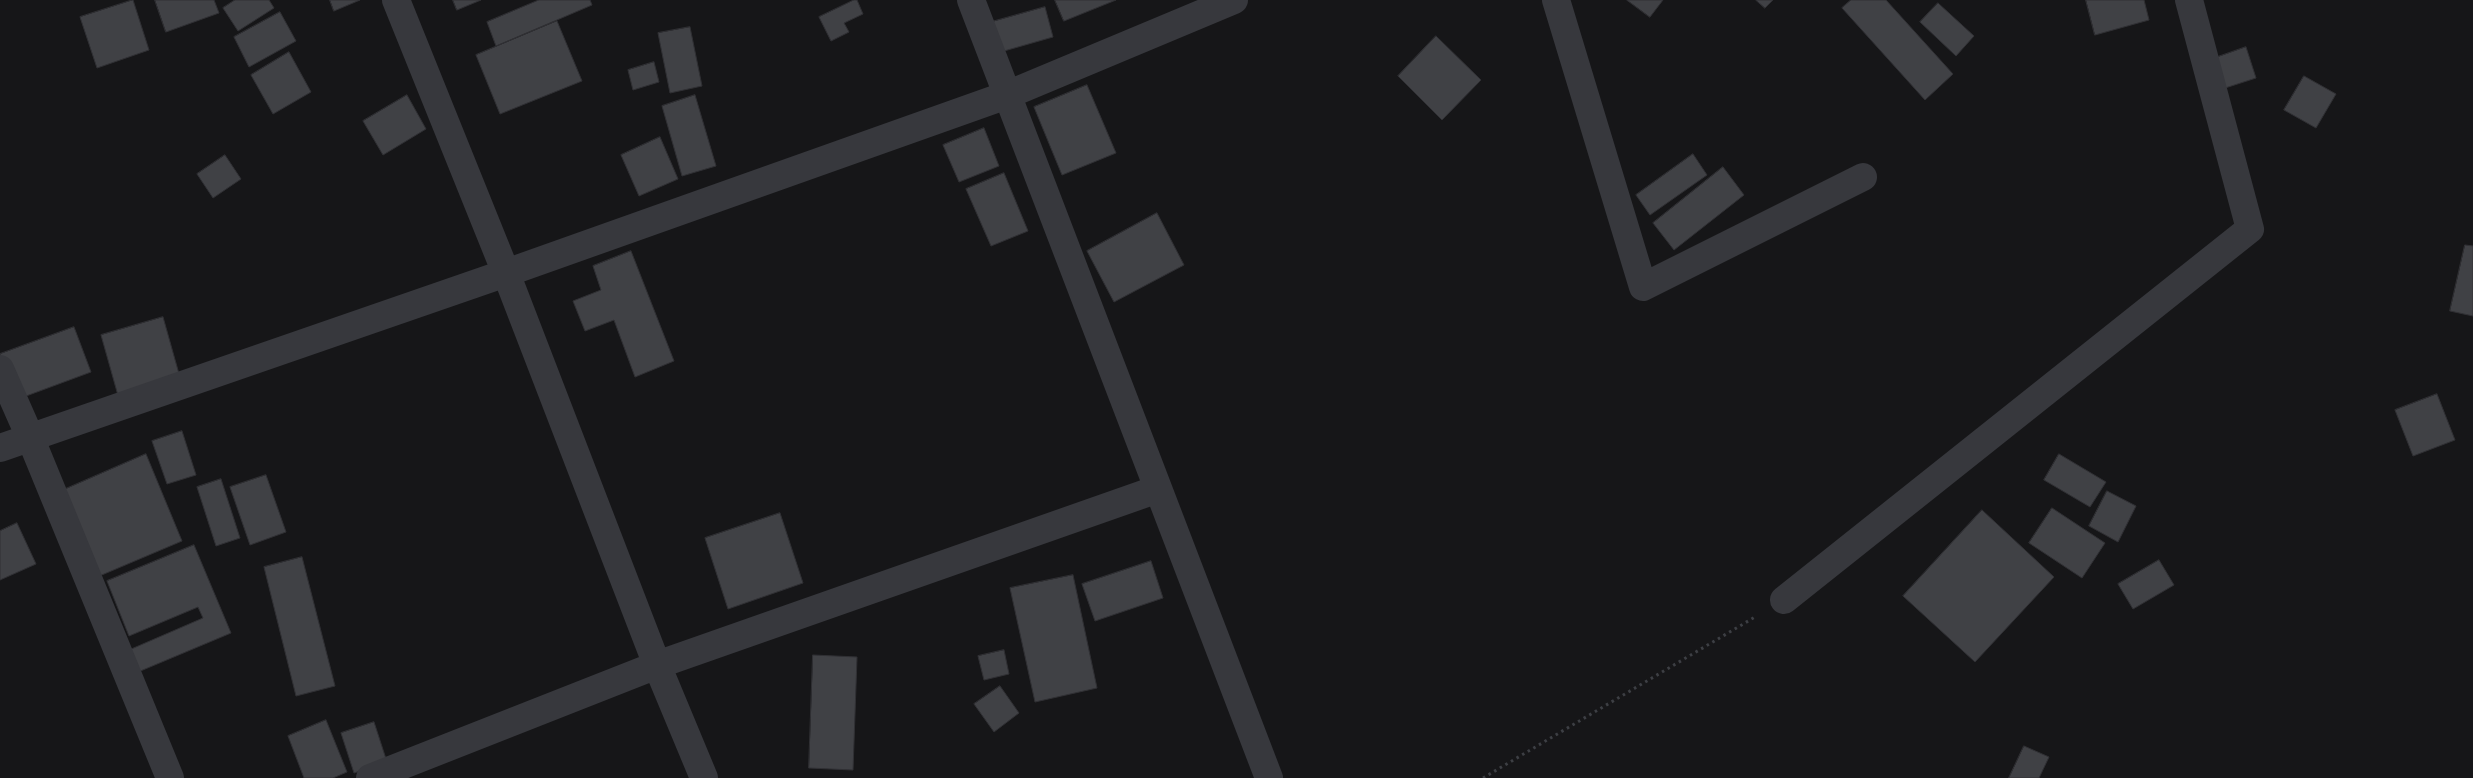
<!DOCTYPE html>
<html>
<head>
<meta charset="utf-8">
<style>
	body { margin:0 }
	canvas { display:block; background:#161618 }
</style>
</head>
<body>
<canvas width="2473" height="778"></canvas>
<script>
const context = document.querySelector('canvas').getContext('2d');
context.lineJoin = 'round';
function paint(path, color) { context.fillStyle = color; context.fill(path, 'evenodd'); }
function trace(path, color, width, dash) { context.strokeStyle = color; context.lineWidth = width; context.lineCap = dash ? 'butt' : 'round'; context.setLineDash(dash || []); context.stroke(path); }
const building = new Path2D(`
	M133,0L149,50L97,68L80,17Z
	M155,0H214L219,13L166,32Z
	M235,0H269L274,8L238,31L223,8Z
	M330,0H360L334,11Z
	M453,0H481L457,10Z
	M539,0H590L592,5L496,46L487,22Z
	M854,0H857L863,14L844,23L849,32L831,41L819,17Z
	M1055,0H1116L1064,21Z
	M1627,0H1663L1650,17Z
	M1756,0H1773L1765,8Z
	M1851,0H1886L1953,74L1925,100L1842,8Z
	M2086,0H2144L2149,20L2095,35Z
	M1938,3L1974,36L1956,56L1920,22Z
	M1045,7L1053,37L997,53L988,23Z
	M280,12L296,41L249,67L234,37Z
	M557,21L582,81L500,114L476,55Z
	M690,27L702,86L670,93L658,33Z
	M1436,36L1481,80L1442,120L1398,76Z
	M2246,47L2256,78L2222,89L2212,59Z
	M289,52L311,92L273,114L251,75Z
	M654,62L659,82L633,90L628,70Z
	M2304,76L2336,94L2316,128L2284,110Z
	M1087,85L1116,153L1062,175L1034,107Z
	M407,95L426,129L383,155L363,121Z
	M695,95L716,166L682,176L662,106Z
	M984,128L999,166L959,182L943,145Z
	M660,137L678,179L639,196L621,155Z
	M1693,154L1707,175L1650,215L1636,195Z
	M225,155L241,179L213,198L197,174Z
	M1723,167L1744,195L1674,250L1653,223Z
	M1004,173L1028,231L991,246L966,189Z
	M1157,213L1184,265L1114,302L1087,251Z
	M2465,245L2473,246V316L2450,311Z
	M631,251L674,361L635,377L614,320L585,331L573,301L601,290L593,266Z
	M163,317L181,381L119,399L101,335Z
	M74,327L91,372L18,399L0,354Z
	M2437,394L2455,440L2413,456L2395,410Z
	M182,431L196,475L167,484L152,441Z
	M146,454L182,541L97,577L61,491Z
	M2059,454L2106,482L2090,507L2044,480Z
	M266,475L286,532L250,545L230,487Z
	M221,479L240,538L216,546L197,487Z
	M2107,491L2136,506L2118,542L2089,526Z
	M2052,508L2105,543L2082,578L2029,543Z
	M1982,510L2054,577L1975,662L1903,596Z
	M780,513L803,583L728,609L705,538Z
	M17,523L36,564L0,580V531Z
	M194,545L231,633L138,672L129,650L203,618L198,607L129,636L107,581Z
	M302,557L335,686L296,696L264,567Z
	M2159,560L2174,585L2133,609L2118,584Z
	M1151,561L1163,598L1095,621L1082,584Z
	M1073,575L1097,688L1035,702L1010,588Z
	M1004,650L1009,674L984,680L978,656Z
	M813,655L857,657L853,770L809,768Z
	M1000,686L1019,713L994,732L974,704Z
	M326,720L347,772L333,778H304L288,736Z
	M374,722L387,762L354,773L341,733Z
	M2024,746L2049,757L2039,778H2009Z`);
paint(building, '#404145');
trace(building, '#303034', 1);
trace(new Path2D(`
	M1483,778L1755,617`), '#3d3f44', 3, [2.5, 4]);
trace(new Path2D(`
	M396,0L506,273L657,665L704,778
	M971,0L1269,778
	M1556,0L1643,287L1863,177
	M0,369L30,437L170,778
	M0,448L506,273L1007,95L1234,0
	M1784,600L2250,229L2189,0
	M370,778L657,665L1158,489`), '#37383d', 28);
</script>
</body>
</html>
